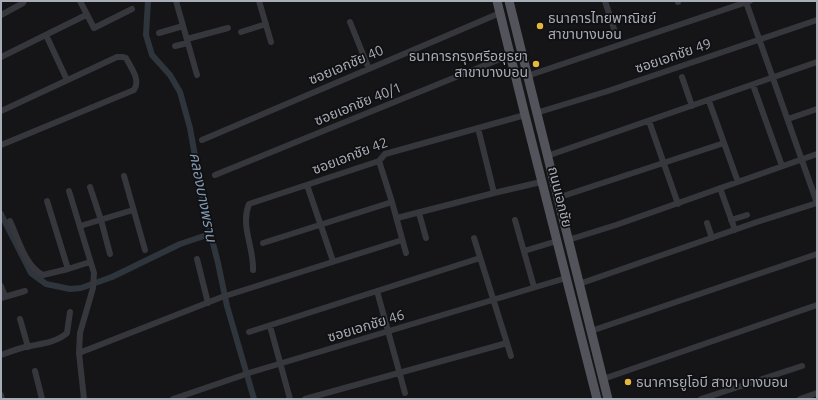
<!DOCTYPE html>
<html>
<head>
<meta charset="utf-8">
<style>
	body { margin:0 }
	#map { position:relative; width:818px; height:400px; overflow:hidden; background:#151517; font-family:Ubuntu,sans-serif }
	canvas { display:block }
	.frame { position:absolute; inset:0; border:2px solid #a8acb6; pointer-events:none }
</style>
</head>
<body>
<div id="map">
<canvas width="818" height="400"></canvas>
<div class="frame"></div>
</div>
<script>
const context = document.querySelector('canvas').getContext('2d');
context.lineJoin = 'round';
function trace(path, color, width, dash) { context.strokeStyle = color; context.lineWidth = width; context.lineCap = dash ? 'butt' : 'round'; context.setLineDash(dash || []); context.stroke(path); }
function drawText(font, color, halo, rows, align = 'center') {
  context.font = font + ' Ubuntu,"Noto Sans Thai",sans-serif'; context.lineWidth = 3.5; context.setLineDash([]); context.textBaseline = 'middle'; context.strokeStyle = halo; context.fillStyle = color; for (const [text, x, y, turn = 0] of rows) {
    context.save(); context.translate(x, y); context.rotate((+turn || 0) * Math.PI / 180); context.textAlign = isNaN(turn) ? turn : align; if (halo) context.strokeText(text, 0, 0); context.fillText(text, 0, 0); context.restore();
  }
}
trace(new Path2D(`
	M148,1L146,35L152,55L170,75L180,92L190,128L205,212L218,263L227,306L254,399
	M1,214L31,273L46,284L70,289L81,288L112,277L180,244L210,234`), '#2e353c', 6);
trace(new Path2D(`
	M80,1L94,28L132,9
	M176,1L197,75
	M259,1L271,42
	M605,1L614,29
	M678,1V2
	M746,2L817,203
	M1,15L23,3L24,1
	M350,22L369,69
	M241,32L266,24
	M159,33L183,26
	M46,35L67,80
	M187,39L228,28
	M175,46L188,43
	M1,57L86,15
	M527,76L750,1
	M682,77L692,106
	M753,85L782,166
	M709,101L738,182
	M1,111L117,57H123L126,58C131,68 141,80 134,90L1,145
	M536,113L608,91L817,20
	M788,119L817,109
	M649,121L678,204
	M478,128L494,193
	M202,140L500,13
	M547,156L817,62
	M379,161L392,202L406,253
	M215,175L510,55
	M124,176L145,250
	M307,185L333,261
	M90,187L101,220L110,254
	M720,188L735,230
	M69,191L94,273L93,288L80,333L79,353L84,399
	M557,198L724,143
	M47,201L68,269
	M419,213L426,238
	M397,218L494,193L541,182
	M515,220L534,287
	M731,220L747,215
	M10,221C18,238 25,266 43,275L68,269L90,262
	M707,223L712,238
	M80,226L133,210
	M474,238L511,356
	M568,240L616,225L817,154
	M263,243L392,202
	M524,251L557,241
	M197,259L208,303
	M253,270C254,247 240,226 249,204L379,161L385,154L525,115
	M579,284L757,222L817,203
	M1,286L5,296
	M377,291L405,393
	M1,298L25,291
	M20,319L28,347
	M270,326L290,399
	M591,331L817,254
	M249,332L480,258
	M79,353L222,297L402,240
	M1,355C9,352 17,349 25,347C39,344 56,343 67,333L70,312
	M35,371L42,399
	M603,379L817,305
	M1,395L2,399
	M173,399L252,372L566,278
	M305,399L507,343
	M701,399L802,366
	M800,399L817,393`), '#36373c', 6);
trace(new Path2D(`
	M497,1L525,115L597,399
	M509,1L608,399`), '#53545b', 9);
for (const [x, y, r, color] of [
	[540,26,4,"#e7b73d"],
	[536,64,4,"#e7b73d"],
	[628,382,4,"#e7b73d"]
]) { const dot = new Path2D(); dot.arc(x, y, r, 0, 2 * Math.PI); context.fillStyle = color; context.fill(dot); trace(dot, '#101012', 1.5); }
drawText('14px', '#a8acb6', '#101012', [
	["ธนาคารไทยพาณิชย์",548,18],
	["สาขาบางบอน",548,34],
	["ธนาคารกรุงศรีอยุธยา",528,56,"right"],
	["สาขาบางบอน",528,72,"right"],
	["ธนาคารยูโอบี สาขา บางบอน",636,382]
], 'left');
drawText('14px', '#a8acb6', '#101012', [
	["ซอยเอกชัย 49",673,56,-19],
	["ซอยเอกชัย 40",346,65,-23],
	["ซอยเอกชัย 40/1",358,104,-22],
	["ซอยเอกชัย 42",350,156,-21],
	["ถนนเอกชัย",560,197,76],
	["ซอยเอกชัย 46",366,326,-17]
]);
drawText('italic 15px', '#8197af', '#101012', [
	["คลองบางพราน",203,197,79]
]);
</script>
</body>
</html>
